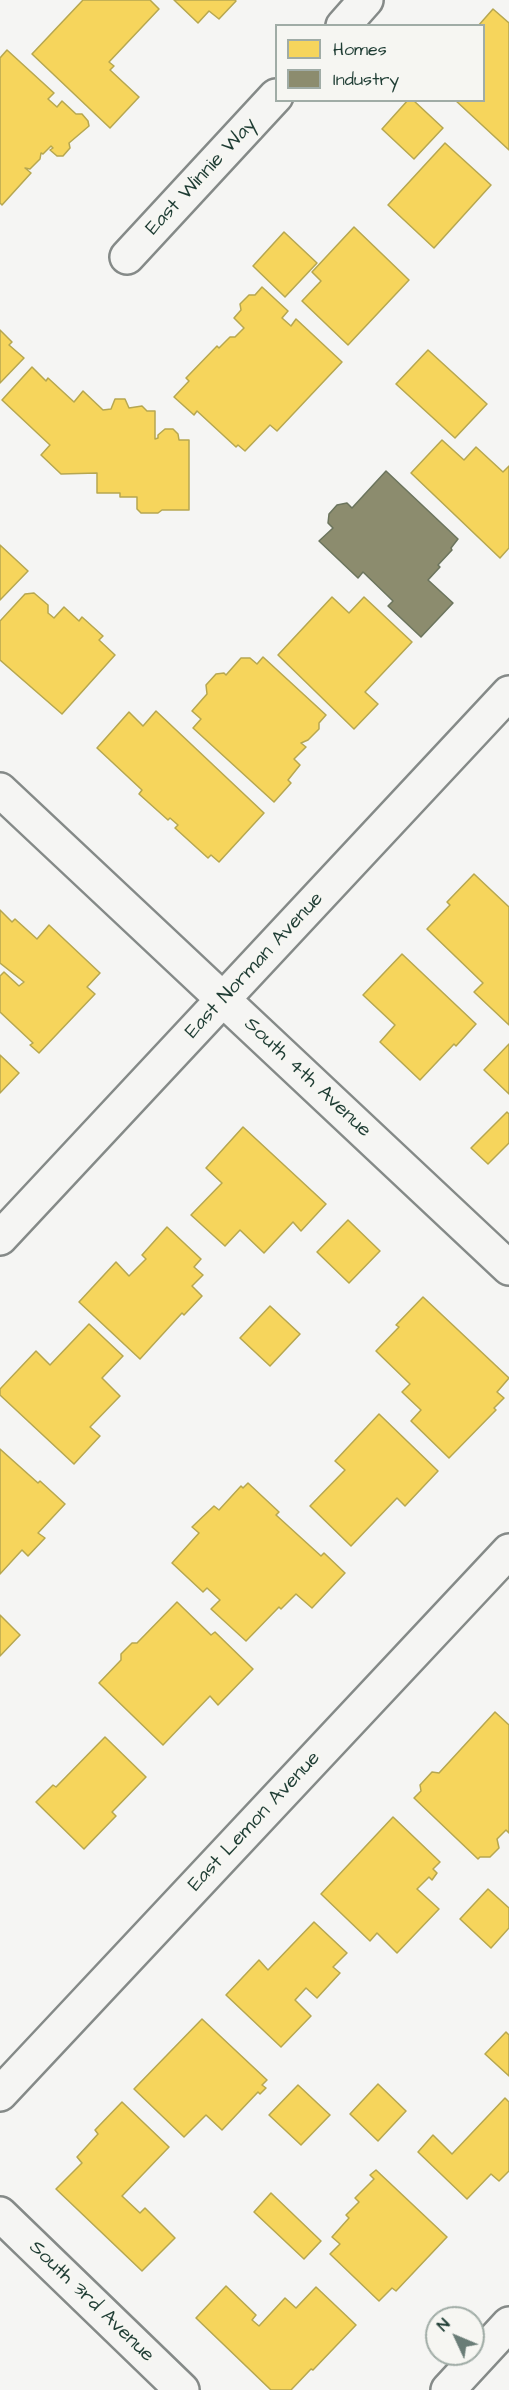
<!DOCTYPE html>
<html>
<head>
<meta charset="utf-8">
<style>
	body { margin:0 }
	#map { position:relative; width:509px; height:2390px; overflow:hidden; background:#f5f5f3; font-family:"Architects Daughter",sans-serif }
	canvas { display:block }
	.legend { position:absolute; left:275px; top:24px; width:210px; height:78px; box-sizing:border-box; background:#f6f6f2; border:2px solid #a0aca6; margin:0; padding:8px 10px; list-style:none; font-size:18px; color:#1f3d34 }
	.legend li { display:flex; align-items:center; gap:12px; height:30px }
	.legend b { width:30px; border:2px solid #a0aca6 }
	.north { position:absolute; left:425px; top:2306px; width:60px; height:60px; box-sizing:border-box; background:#f6f6f2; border:2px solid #a0aca6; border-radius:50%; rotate:314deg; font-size:16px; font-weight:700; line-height:24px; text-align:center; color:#1f3d34 }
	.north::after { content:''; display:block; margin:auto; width:21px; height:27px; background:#6a7d77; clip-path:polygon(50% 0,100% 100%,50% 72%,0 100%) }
</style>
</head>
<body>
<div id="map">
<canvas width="509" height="2390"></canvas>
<ul class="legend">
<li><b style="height:16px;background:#f6d55c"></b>Homes</li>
<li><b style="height:16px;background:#8c8c6e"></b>Industry</li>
</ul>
<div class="north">N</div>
</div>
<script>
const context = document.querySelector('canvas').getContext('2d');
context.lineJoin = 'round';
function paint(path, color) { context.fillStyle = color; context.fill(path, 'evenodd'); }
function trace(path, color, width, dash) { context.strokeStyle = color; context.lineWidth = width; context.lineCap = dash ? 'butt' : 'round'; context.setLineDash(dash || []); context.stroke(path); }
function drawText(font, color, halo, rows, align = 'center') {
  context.font = font + ' "Architects Daughter",sans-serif'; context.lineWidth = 6; context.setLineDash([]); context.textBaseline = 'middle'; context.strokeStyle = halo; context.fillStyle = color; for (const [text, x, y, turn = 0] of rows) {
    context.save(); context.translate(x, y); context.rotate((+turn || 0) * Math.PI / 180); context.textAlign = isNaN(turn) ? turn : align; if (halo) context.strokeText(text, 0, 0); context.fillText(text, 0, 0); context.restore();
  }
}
const homes = new Path2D(`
	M83,0H150L159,9L109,62L114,66L110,70L139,97L110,128L32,54Z
	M174,0H235L236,1L219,19L209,11L198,23Z
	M493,9L509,23V150L455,100H484V26H478Z
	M7,50L54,93L48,99L57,107L62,101L76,114H82L88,121L89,126L69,143L70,148L63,156H57L50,150L53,148L51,146L43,154L41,153L40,159L30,169L25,168L31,173L2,205L0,203V58Z
	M408,100H413L443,128L414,159L382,129Z
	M445,143L491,185L434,248L388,205Z
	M354,227L409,280L348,345L302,301L321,281L312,272Z
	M284,232L317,263L285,297L253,266Z
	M262,287L288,311L282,318L291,326L296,319L342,362L277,431L270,425L245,451L238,445L236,447L197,411L194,415L174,397L189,381L186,378L217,346L219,348L230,337H235L244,328L234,318L241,310L240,304L249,295H255Z
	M0,330L12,342L9,345L24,358L0,383Z
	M428,350L487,404L455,438L396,384Z
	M32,367L46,381L48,378L74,402L83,391L103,410L111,409L115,399H125L129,408L142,406L147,411H155V439L158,438V435L165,429H173L178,434L179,440H189V510H162L158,513H141L137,509V497H120V493H97V473L61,474L41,455L50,445L2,400Z
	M442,440L464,460L476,447L503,472L509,466V548L500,558L411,473Z
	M0,545L28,571L0,600Z
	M34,593L48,605V613L54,618L64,607L79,621L82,617L103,636L99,640L115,655L62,714L0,660V621L25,594Z
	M332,597L349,613L364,597L412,642L365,692L378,704L354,729L278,655Z
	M263,657L326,715L319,723V729L308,740L301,743L306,747L294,759L300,765L288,780L291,783L274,802L193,728L201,719L192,711L207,694L206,685L216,674L224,673L226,675L241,658H250L257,664Z
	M156,711L264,813L219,862L211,855L208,858L175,828L178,825L170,818L168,820L139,794L142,790L97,748L129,712L143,726Z
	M474,874L509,907V1025L474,992L483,983L427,929L450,905L447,902Z
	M0,910L12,922L15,919L37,939L49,925L100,973L87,987L95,994L39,1053L30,1045L33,1043L0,1012V976L4,972L19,986L24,982L0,963Z
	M402,954L476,1024L456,1046L454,1044L420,1080L380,1042L395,1025L363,995Z
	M509,1044V1094L484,1070Z
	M0,1055L19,1073L0,1093Z
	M507,1112L509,1114V1143L488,1164L471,1148Z
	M243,1127L326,1204L301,1231L293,1222L264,1253L240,1230L225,1246L191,1215L222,1183L206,1168Z
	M348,1220L380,1251L349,1283L317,1252Z
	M167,1227L201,1259L194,1267L203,1275L192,1286L202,1296L184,1315L182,1313L140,1359L79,1302L116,1262L129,1276L146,1259L142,1255Z
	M423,1297L509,1378L497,1392L504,1398L494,1408L496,1410L449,1458L411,1421L421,1410L402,1392L410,1384L376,1351L399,1327L396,1325Z
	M270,1306L300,1334L270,1366L240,1338Z
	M89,1324L123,1356L102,1378L120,1396L90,1427L100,1436L74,1464L0,1395V1389L36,1351L50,1365Z
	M379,1414L438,1471L405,1506L397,1498L351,1546L310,1506L345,1470L335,1461Z
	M0,1449L38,1483L40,1481L65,1504L38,1533L45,1538L28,1556L22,1550L0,1574Z
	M248,1483L279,1512L276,1515L321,1556L324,1553L345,1573L312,1608L296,1594L281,1609L279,1607L246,1641L211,1609L220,1600L207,1588L203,1592L172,1563L199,1533L192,1527L214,1506L219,1510L241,1486L243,1488Z
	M177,1602L211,1635L215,1632L253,1669L218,1705L210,1696L163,1745L99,1683L121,1660V1654L132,1643H137Z
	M0,1615L20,1635L0,1656Z
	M495,1712L509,1725V1833L506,1830L497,1839L499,1848L490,1857H480L478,1859L414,1798L421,1791L420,1785L432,1772L439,1773Z
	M105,1737L146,1777L112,1812L116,1816L84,1849L36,1802L53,1785L56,1787Z
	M393,1817L440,1862L433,1869L437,1873L432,1880L429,1877L417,1889L439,1909L397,1953L377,1933L370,1941L321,1894Z
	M488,1889L509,1908V1928L491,1948L460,1919Z
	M314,1922L347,1953L333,1967L340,1973L317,1998L306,1988L295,2000L311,2016L281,2047L226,1995L259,1960L268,1970Z
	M202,2019L267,2080L262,2085L266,2088L260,2094L258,2092L222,2130L206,2115L184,2137L134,2089Z
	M506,2032L509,2035V2076L485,2054Z
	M378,2084L406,2111L378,2141L350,2114Z
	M298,2085L330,2115L301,2145L269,2115Z
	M505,2098L509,2102V2171L499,2181L491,2174L467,2199L418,2152L433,2135L452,2154Z
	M122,2102L169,2147L122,2196L140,2213L145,2208L175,2238L142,2271L56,2189L82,2163L77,2157L98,2134L95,2130Z
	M376,2170L447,2237L396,2291L392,2288L379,2301L330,2254L340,2244L332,2237L349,2218L346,2215L359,2202L355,2198L374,2179L370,2175Z
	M271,2193L321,2241L304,2259L254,2212Z
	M226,2286L256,2315L252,2320L259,2326L285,2298L296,2308L316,2287L356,2325L313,2370L311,2369L291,2390H271L196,2318Z`);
paint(homes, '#f6d55c');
trace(homes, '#b6a750', 1.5);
const industry = new Path2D(`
	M386,471L458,539L451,548L452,550L438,565L440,567L428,580L453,603L421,637L388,606L393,601L363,572L358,578L319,541L333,528L328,523L329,514L337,505L347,503L352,508Z`);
paint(industry, '#8c8c6e');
trace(industry, '#6b745d', 1.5);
const minor = new Path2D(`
	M343,26L366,0
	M127,257L276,96
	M0,790L509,1268
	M0,1238L509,693
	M0,2094L509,1551
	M0,2214L182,2390
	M448,2390L509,2324`);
trace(minor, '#858a88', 38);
trace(minor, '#f5f5f3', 33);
drawText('20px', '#1f3d34', '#f6f6f2', [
	["East Winnie Way",202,177,-47],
	["East Norman Avenue",255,966,-47],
	["South 4th Avenue",307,1078,43],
	["East Lemon Avenue",255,1822,-47],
	["South 3rd Avenue",91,2302,44]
]);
</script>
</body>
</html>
